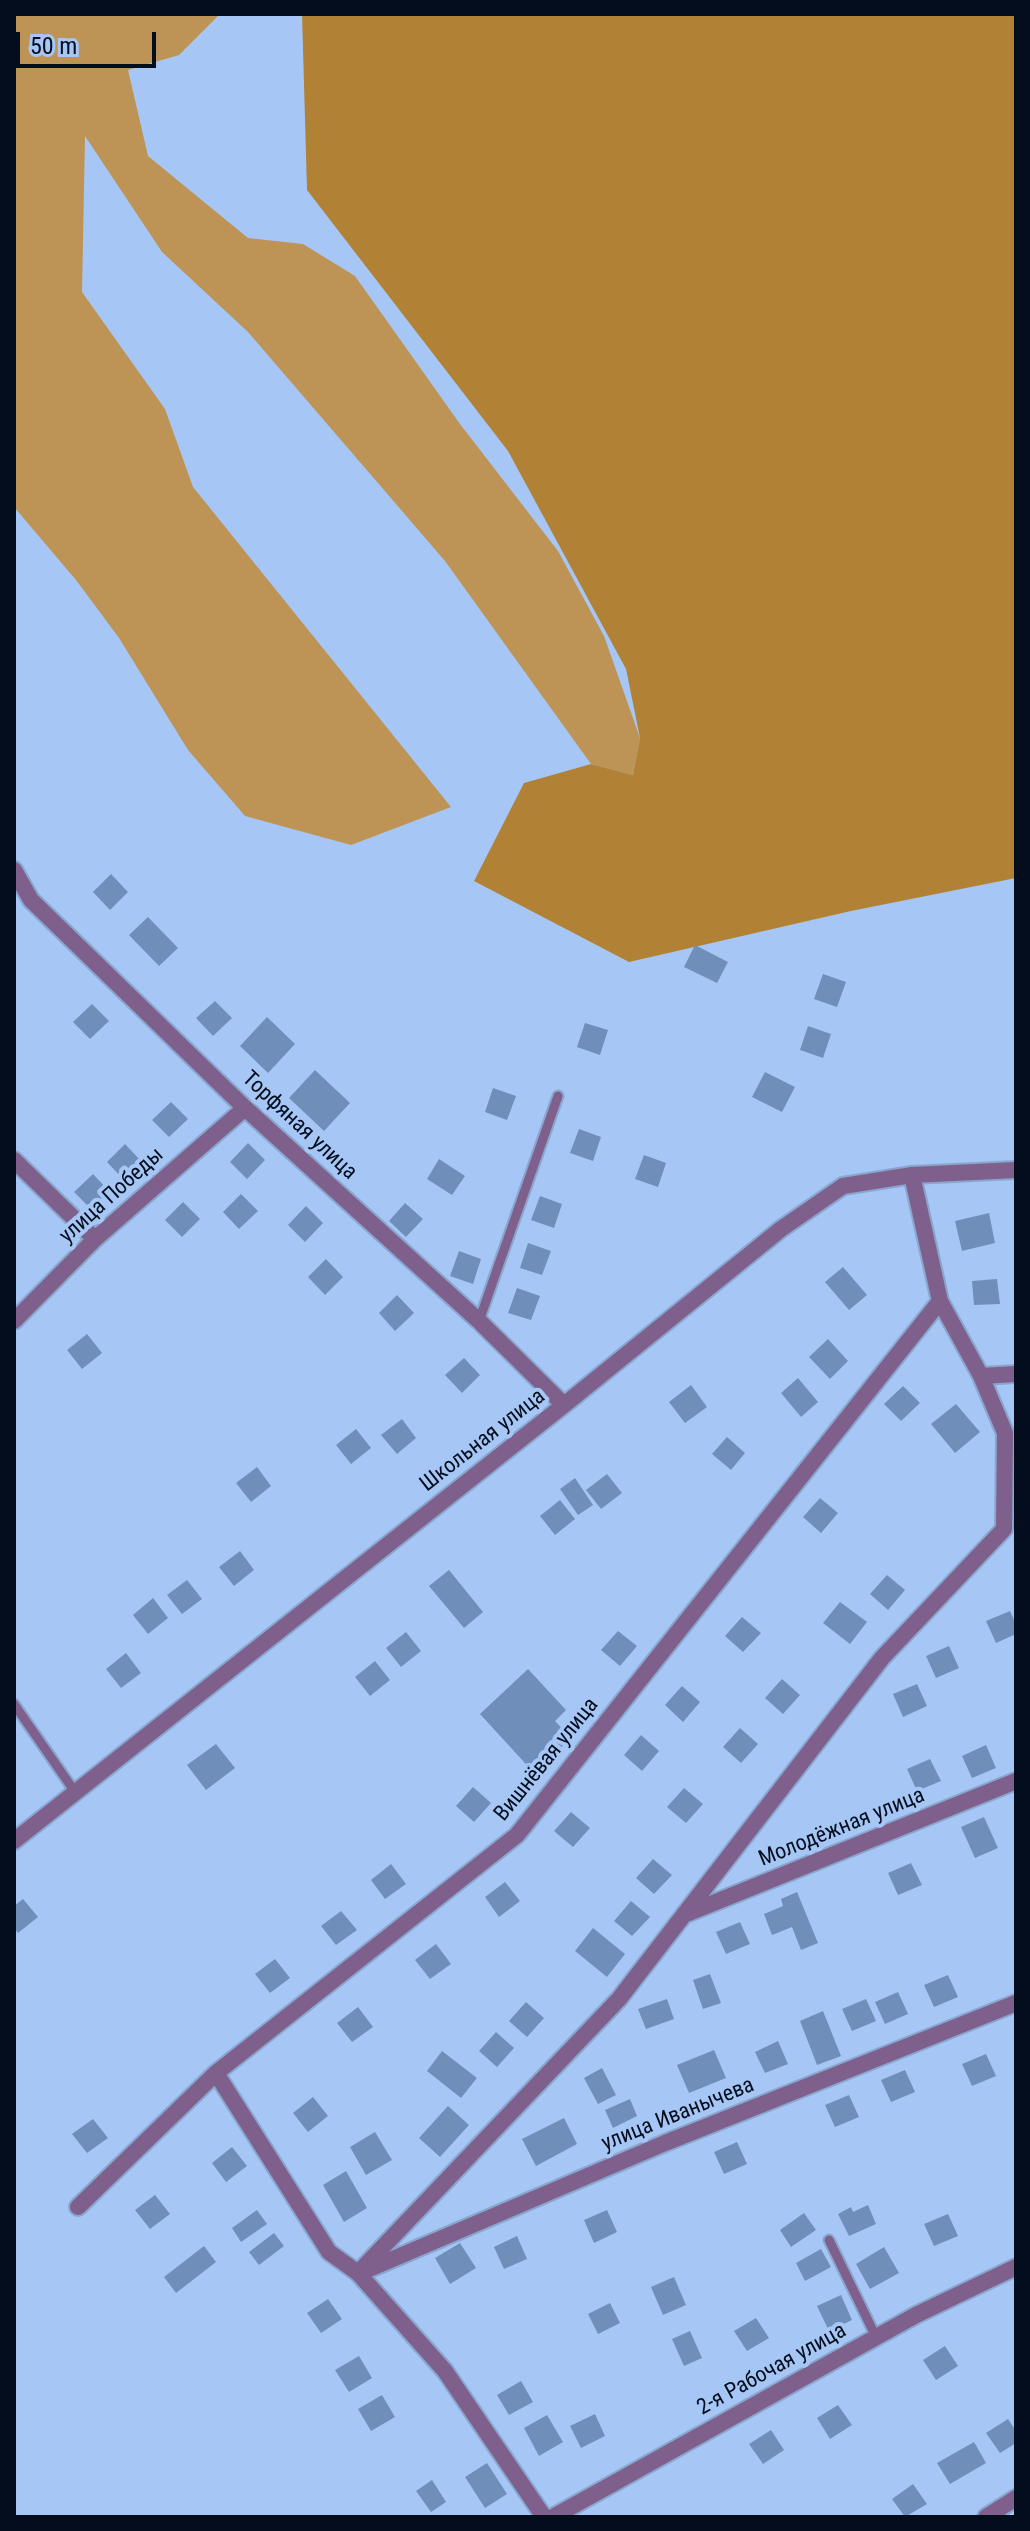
<!DOCTYPE html>
<html>
<head>
<meta charset="utf-8">
<style>
	body { margin:0 }
	#map { position:relative; width:1030px; height:2531px; overflow:hidden; background:#a6c7f5; font-family:"Roboto Condensed",sans-serif }
	canvas { display:block }
	.frame { position:absolute; inset:0; border:16px solid #030d1d; pointer-events:none }
	.scale { position:absolute; left:16px; top:32px; width:140px; height:36px; box-sizing:border-box; border:4px solid #030d1d; border-top:0; padding-left:10px; font-size:24px; line-height:28px; white-space:nowrap; color:#030d1d; -webkit-text-stroke:6px #a6c7f5; paint-order:stroke }
</style>
</head>
<body>
<div id="map">
<canvas width="1030" height="2531"></canvas>
<div class="frame"></div>
<div class="scale">50 m</div>
</div>
<script>
const context = document.querySelector('canvas').getContext('2d');
context.lineJoin = 'round';
function paint(path, color) { context.fillStyle = color; context.fill(path, 'evenodd'); }
function trace(path, color, width, dash) { context.strokeStyle = color; context.lineWidth = width; context.lineCap = dash ? 'butt' : 'round'; context.setLineDash(dash || []); context.stroke(path); }
function drawText(font, color, halo, rows, align = 'center') {
  context.font = font + ' "Roboto Condensed",sans-serif'; context.lineWidth = 8; context.setLineDash([]); context.textBaseline = 'middle'; context.strokeStyle = halo; context.fillStyle = color; for (const [text, x, y, turn = 0] of rows) {
    context.save(); context.translate(x, y); context.rotate((+turn || 0) * Math.PI / 180); context.textAlign = isNaN(turn) ? turn : align; if (halo) context.strokeText(text, 0, 0); context.fillText(text, 0, 0); context.restore();
  }
}
paint(new Path2D(`
	M14,14H220L179,55L128,70L148,156L248,238L303,244L355,276L460,424L558,551L604,636L640,738L633,775L591,764L445,561L248,332L162,252L85,136L82,292L165,409L193,487L451,807L351,845L245,816L188,750L119,638L76,580L14,507Z`), '#be9456');
paint(new Path2D(`
	M302,14H1016V878L851,911L629,962L474,881L524,783L591,764L633,775L640,738L626,669L508,451L307,190Z`), '#b18236');
paint(new Path2D(`
	M111,874L128,892L110,910L93,892Z
	M148,917L178,948L159,966L129,935Z
	M695,945L728,962L717,983L684,967Z
	M823,974L846,982L837,1007L814,999Z
	M215,1001L232,1018L213,1036L196,1018Z
	M92,1004L109,1021L90,1039L73,1022Z
	M267,1017L295,1044L268,1073L240,1046Z
	M585,1023L608,1030L600,1055L577,1047Z
	M808,1026L831,1034L823,1058L800,1050Z
	M315,1070L350,1103L324,1131L289,1098Z
	M765,1072L795,1087L782,1112L752,1097Z
	M493,1088L516,1096L507,1120L485,1112Z
	M171,1102L188,1119L169,1137L152,1120Z
	M579,1129L601,1137L593,1161L570,1153Z
	M248,1143L265,1160L247,1179L230,1162Z
	M125,1144L142,1162L124,1180L107,1162Z
	M644,1155L666,1163L658,1187L635,1179Z
	M439,1159L465,1176L452,1195L427,1179Z
	M93,1174L109,1191L91,1209L74,1192Z
	M241,1194L258,1211L239,1229L223,1212Z
	M540,1196L562,1204L554,1228L531,1220Z
	M183,1202L200,1219L182,1237L165,1220Z
	M405,1203L423,1219L406,1237L389,1221Z
	M306,1206L323,1223L305,1242L288,1225Z
	M989,1213L995,1243L962,1251L955,1221Z
	M528,1243L551,1251L542,1275L520,1268Z
	M459,1251L481,1259L473,1284L450,1276Z
	M326,1259L343,1277L325,1295L308,1277Z
	M843,1267L867,1295L849,1310L825,1282Z
	M997,1279L1000,1304L974,1305L972,1281Z
	M517,1288L540,1296L531,1320L508,1313Z
	M397,1295L414,1313L395,1331L379,1313Z
	M87,1334L102,1353L82,1369L67,1350Z
	M828,1339L848,1361L830,1379L809,1357Z
	M464,1358L480,1375L462,1393L445,1375Z
	M798,1378L818,1402L801,1417L781,1393Z
	M691,1385L707,1407L685,1423L669,1402Z
	M903,1386L920,1403L901,1421L884,1404Z
	M956,1404L980,1432L955,1453L931,1424Z
	M402,1419L416,1438L397,1454L381,1435Z
	M356,1429L371,1448L351,1464L336,1445Z
	M727,1437L745,1453L731,1470L712,1454Z
	M257,1467L271,1486L251,1502L236,1483Z
	M607,1474L622,1493L601,1509L586,1490Z
	M575,1478L593,1505L578,1515L560,1489Z
	M820,1498L838,1513L821,1533L803,1517Z
	M560,1500L575,1519L555,1535L540,1516Z
	M240,1551L254,1570L234,1586L219,1567Z
	M449,1570L483,1612L464,1628L429,1586Z
	M887,1575L905,1590L888,1610L870,1594Z
	M187,1580L202,1599L182,1614L167,1595Z
	M153,1598L168,1618L148,1634L133,1615Z
	M840,1602L867,1622L850,1644L823,1623Z
	M1010,1611L1016,1624V1634L996,1643L986,1621Z
	M742,1617L761,1633L743,1652L725,1636Z
	M618,1631L637,1646L620,1666L601,1650Z
	M406,1632L421,1651L401,1667L386,1648Z
	M949,1646L959,1668L936,1678L926,1656Z
	M126,1653L141,1673L121,1688L106,1669Z
	M375,1661L390,1680L370,1696L355,1677Z
	M528,1669L566,1710L555,1721L571,1738L534,1773L480,1714Z
	M782,1679L800,1695L783,1714L765,1698Z
	M917,1684L927,1706L903,1717L893,1694Z
	M682,1686L700,1702L683,1722L665,1705Z
	M740,1728L758,1744L741,1763L723,1747Z
	M641,1735L659,1751L642,1771L624,1755Z
	M216,1744L235,1768L206,1790L187,1765Z
	M986,1745L996,1768L972,1778L962,1756Z
	M930,1759L941,1781L917,1791L907,1769Z
	M473,1787L491,1803L474,1822L456,1806Z
	M684,1788L703,1804L686,1823L667,1807Z
	M571,1812L590,1828L573,1847L554,1831Z
	M984,1817L998,1848L975,1858L961,1827Z
	M653,1859L672,1875L654,1894L636,1878Z
	M911,1863L922,1885L898,1895L888,1873Z
	M391,1864L406,1884L385,1899L371,1880Z
	M505,1882L520,1901L499,1917L485,1897Z
	M797,1892L818,1943L801,1950L792,1927L772,1935L764,1914L783,1906L781,1899Z
	M23,1899L38,1917L18,1933L14,1928V1906Z
	M631,1901L650,1917L632,1936L614,1921Z
	M341,1911L357,1930L336,1945L321,1926Z
	M740,1922L750,1944L726,1954L716,1932Z
	M593,1928L625,1954L607,1977L575,1951Z
	M436,1944L451,1964L430,1979L415,1960Z
	M275,1959L290,1978L270,1993L255,1974Z
	M710,1974L721,2003L703,2009L693,1980Z
	M948,1975L958,1997L934,2007L924,1985Z
	M898,1992L908,2014L885,2024L875,2002Z
	M667,1999L674,2019L646,2029L638,2009Z
	M866,1999L876,2021L852,2031L842,2009Z
	M526,2002L544,2018L527,2037L509,2021Z
	M358,2007L373,2027L352,2042L337,2023Z
	M823,2011L841,2056L817,2065L800,2021Z
	M496,2032L514,2048L497,2067L479,2051Z
	M778,2041L788,2064L765,2073L755,2052Z
	M714,2050L726,2078L689,2093L677,2065Z
	M442,2051L477,2078L461,2098L427,2071Z
	M986,2054L996,2076L972,2086L962,2064Z
	M602,2068L616,2095L598,2104L584,2078Z
	M905,2070L915,2092L891,2102L881,2080Z
	M849,2095L859,2117L835,2127L825,2105Z
	M313,2097L328,2116L308,2132L293,2113Z
	M630,2099L637,2116L613,2128L605,2110Z
	M448,2106L469,2125L440,2157L419,2138Z
	M564,2118L577,2144L536,2166L522,2139Z
	M93,2119L108,2138L87,2153L72,2134Z
	M375,2132L392,2160L366,2175L350,2147Z
	M737,2142L747,2164L724,2174L714,2152Z
	M232,2147L247,2166L226,2182L212,2163Z
	M346,2171L367,2208L344,2222L323,2185Z
	M155,2195L170,2214L150,2229L135,2210Z
	M868,2205L876,2224L849,2236L838,2214L851,2207L853,2212Z
	M257,2210L267,2224L241,2242L232,2228Z
	M607,2210L617,2232L594,2243L584,2220Z
	M804,2213L816,2230L791,2247L780,2230Z
	M948,2214L958,2236L934,2246L924,2224Z
	M274,2233L284,2246L259,2265L249,2252Z
	M517,2236L527,2259L504,2269L494,2247Z
	M460,2243L476,2268L450,2284L435,2258Z
	M204,2246L216,2262L176,2293L164,2277Z
	M884,2247L899,2273L870,2289L856,2264Z
	M821,2249L831,2267L805,2281L796,2263Z
	M674,2277L686,2305L663,2315L651,2287Z
	M841,2295L852,2320L829,2331L817,2306Z
	M328,2299L342,2319L321,2333L307,2313Z
	M610,2303L620,2323L598,2334L588,2314Z
	M756,2318L769,2338L747,2351L734,2331Z
	M690,2331L702,2358L684,2366L672,2339Z
	M945,2346L958,2366L936,2380L923,2360Z
	M359,2356L372,2378L349,2392L335,2370Z
	M521,2381L533,2402L509,2415L497,2395Z
	M382,2395L395,2417L371,2431L358,2409Z
	M838,2405L852,2425L830,2439L817,2418Z
	M595,2414L605,2436L581,2448L570,2426Z
	M547,2415L563,2442L539,2456L524,2428Z
	M1008,2419L1016,2431V2443L1000,2453L986,2433Z
	M771,2430L784,2450L763,2464L749,2444Z
	M974,2442L986,2463L950,2484L937,2463Z
	M487,2463L507,2494L485,2508L465,2477Z
	M432,2480L446,2502L431,2512L416,2491Z
	M913,2484L927,2504L905,2517L892,2499Z`), '#6f8fba');
const service = new Path2D(`
	M479,1321L558,1096
	M14,1704L75,1792
	M829,2240L876,2337`);
const minor = new Path2D(`
	M14,870L31,900L245,1108L479,1321L564,1405
	M14,1160L95,1239
	M14,1321L95,1239L245,1108
	M981,1376L1016,1374
	M14,1841L564,1405L781,1229L843,1186L912,1175L1016,1170
	M686,1914L1016,1781
	M216,2073L329,2252L358,2273L445,2371L544,2517
	M78,2207L216,2073L517,1835L940,1301
	M367,2270L665,2143L1016,2003
	M358,2273L619,1999L882,1658L1004,1529L1005,1433L981,1376L940,1301L912,1175
	M553,2517L916,2315L1016,2267
	M986,2517L1016,2498`);
trace(service, '#89a6ce', 13);
trace(minor, '#89a6ce', 20);
trace(service, '#7f5f8b', 9);
trace(minor, '#7f5f8b', 16);
drawText('22px', '#030d1d', '#a6c7f5', [
	["Торфяная улица",299,1126,43],
	["улица Победы",112,1196,-42],
	["Школьная улица",483,1441,-38],
	["Вишнёвая улица",547,1760,-51],
	["Молодёжная улица",842,1828,-22],
	["улица Иванычева",678,2115,-22],
	["2-я Рабочая улица",772,2370,-29]
]);
</script>
</body>
</html>
